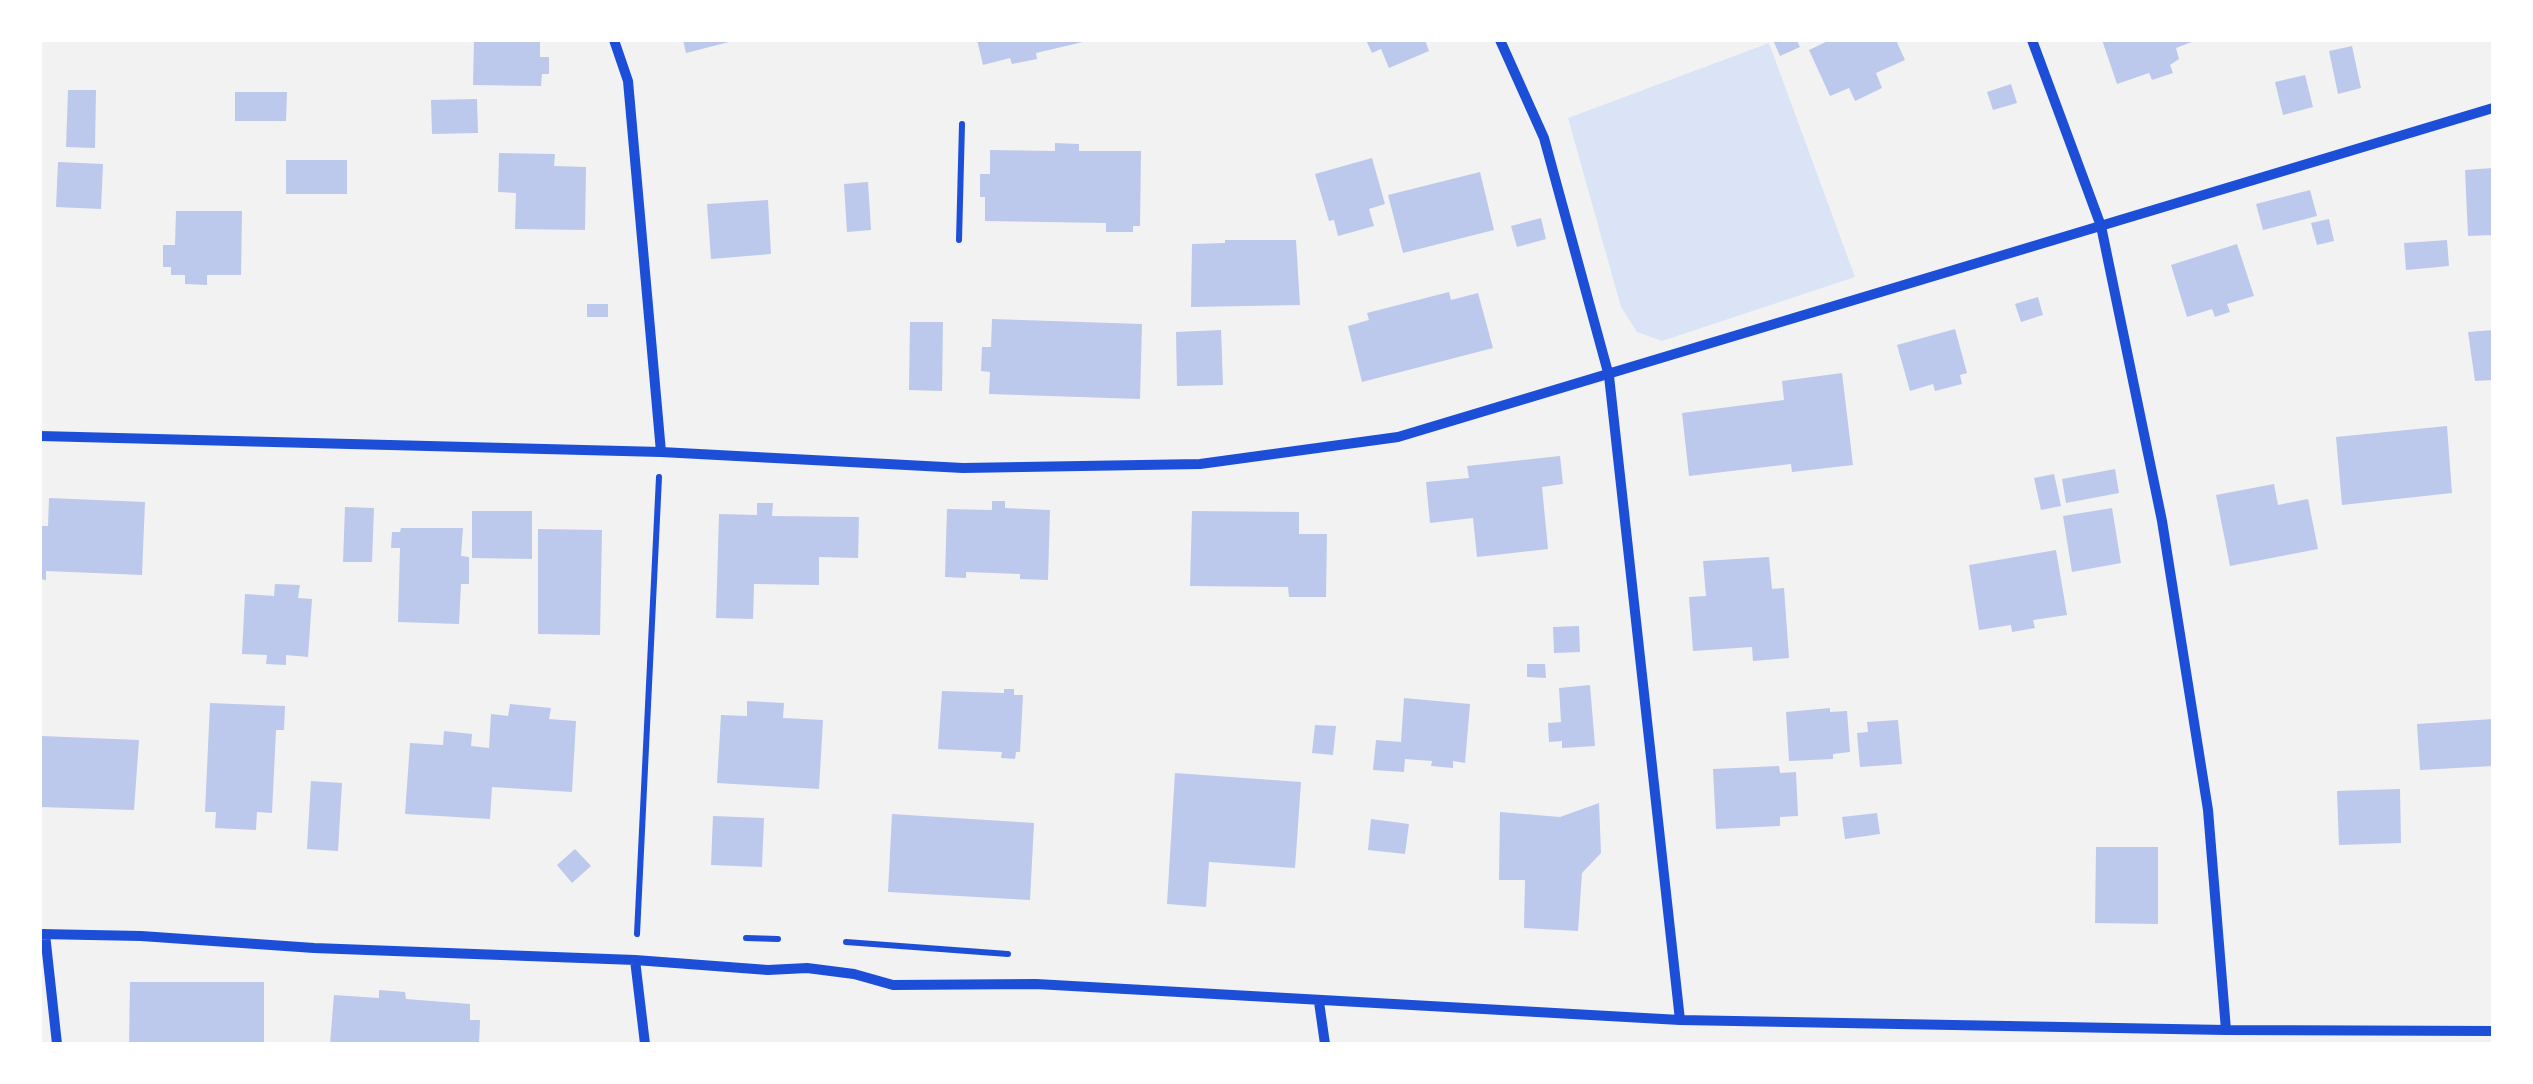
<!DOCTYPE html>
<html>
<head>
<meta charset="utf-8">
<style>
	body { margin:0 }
	#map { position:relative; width:2533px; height:1084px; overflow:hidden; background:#f2f2f2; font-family:"Fira Sans Condensed",sans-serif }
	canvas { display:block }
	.frame { position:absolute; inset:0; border:42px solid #fff; pointer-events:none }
</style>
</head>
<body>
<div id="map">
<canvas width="2533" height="1084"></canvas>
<div class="frame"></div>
</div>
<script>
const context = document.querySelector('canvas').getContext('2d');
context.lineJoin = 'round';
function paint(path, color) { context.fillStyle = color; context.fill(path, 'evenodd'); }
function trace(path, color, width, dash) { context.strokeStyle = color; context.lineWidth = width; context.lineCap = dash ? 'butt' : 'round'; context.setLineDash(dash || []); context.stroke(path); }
paint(new Path2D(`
	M1769,43L1855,277L1662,341L1637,332L1621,307L1568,118Z`), '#dbe4f7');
paint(new Path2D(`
	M474,40H540V57H549V74H542L541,86L473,85Z
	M683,40H733V41L686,53Z
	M977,40H1083V42L1036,53L1037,59L1012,64L1010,58L983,65Z
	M1366,40H1425L1429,51L1389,68L1381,49L1372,53Z
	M1773,40H1797L1800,47L1780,56Z
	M1830,40H1896L1905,60L1876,73L1882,88L1855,101L1849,88L1830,96L1809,50Z
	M2102,40H2197L2176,48L2179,59L2170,65L2173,73L2152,80L2149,73L2117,84Z
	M2352,46L2361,88L2338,94L2329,51Z
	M2305,75L2313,107L2283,115L2275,82Z
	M2011,84L2017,103L1993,110L1987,92Z
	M68,90H96L95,148L66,147Z
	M235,92H287L286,121H235Z
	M477,99L478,133L432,134L431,100Z
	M1055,143L1079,144V151H1141L1140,226H1133V232H1106V223L985,221V197H980V174H990V150L1055,151Z
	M499,153L555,154L554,166L586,167L585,230L515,229L516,193L498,192Z
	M1372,158L1385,204L1369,209L1374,226L1338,236L1334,220L1329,221L1315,174Z
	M286,160H347V194H286Z
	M58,162L103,164L101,209L56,207Z
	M2493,168V235L2468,236L2465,170Z
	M1480,172L1494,230L1403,253L1388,195Z
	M868,182L871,230L847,232L844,184Z
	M2310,190L2317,216L2263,230L2256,204Z
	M768,200L771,254L711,259L707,204Z
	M176,211H242L241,275H207V285L185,284V275H171V267H163V245H175Z
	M1541,218L1546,239L1517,247L1511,226Z
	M2329,219L2334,241L2317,245L2311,223Z
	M1225,240H1296L1300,305L1191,307L1192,244L1225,243Z
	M2447,240L2449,266L2406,270L2404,243Z
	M2237,244L2254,296L2227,304L2230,312L2215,317L2212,309L2187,317L2171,265Z
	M1449,292L1451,300L1478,293L1493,348L1362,382L1348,326L1369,320L1367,313Z
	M2038,297L2043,315L2021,322L2015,304Z
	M587,304H608V317H587Z
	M992,319L1142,324L1140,399L989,394L990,372L981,371L982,347H991Z
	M910,322H943L942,391L909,390Z
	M1955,329L1967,373L1960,375L1962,384L1935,391L1933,384L1910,391L1897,345Z
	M1221,330L1223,385L1177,386L1176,332Z
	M2493,330V380L2475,381L2468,332Z
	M1842,373L1853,465L1792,472L1791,464L1689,476L1682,413L1784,400L1782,381Z
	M2447,426L2452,493L2342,505L2336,437Z
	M1560,456L1563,484L1542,487L1548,549L1477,557L1473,518L1430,523L1426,482L1469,478L1467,466Z
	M2115,469L2119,493L2066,503L2062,479Z
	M2054,474L2061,506L2041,510L2034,478Z
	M2274,484L2278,505L2308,499L2318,549L2230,566L2216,495Z
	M49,498L145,502L142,575L46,571V580L40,579V526H48Z
	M992,501H1005V508L1050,510L1048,580L1020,579V574L966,572V578L945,577L947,509L992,510Z
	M757,503H773L772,516L859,517L858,558L819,557V585L754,584L753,619L716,618L719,514L757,515Z
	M345,507L374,508L372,562H343Z
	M2112,508L2121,563L2072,572L2063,516Z
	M472,511H532V559L472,558Z
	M1192,511L1299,512V534H1327L1326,597H1289L1288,587L1190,586Z
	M401,528H463L461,556L469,557V584H461L459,624L398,622L400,548H391L392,532H400Z
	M538,529L602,530L600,635L538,634Z
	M2056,550L2067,615L2033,620L2035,628L2012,632L2011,625L1979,630L1969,565Z
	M1769,557L1772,589L1784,588L1789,658L1753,661L1752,647L1693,651L1689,597L1706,596L1703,561Z
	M275,584L300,585L298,598L312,599L308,657L286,655V665L266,664L267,655L242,654L245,594L274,596Z
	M1579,626L1580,652L1554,653L1553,627Z
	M1527,664H1545L1546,678L1527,677Z
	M1590,685L1595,746L1562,748V741L1549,742L1548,723L1561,722L1559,688Z
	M1004,689H1014V695H1023L1020,752H1016L1015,759L1001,758L1002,752L938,749L942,691L1004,693Z
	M1404,698L1470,704L1465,763L1453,761V768L1431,766L1432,761L1405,759L1404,772L1373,770L1376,740L1401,742Z
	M747,701L784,703L783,718L823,720L819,789L717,783L721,715L747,716Z
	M210,703L285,706L284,730H276L272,813L257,812L256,830L215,828L216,812H205Z
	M510,704L551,708L549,719L576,721L572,792L492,787L490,819L405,814L410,743L443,745L444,731L472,734L471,746L489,748L491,714L508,716Z
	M1830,708V712L1847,711L1850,752L1833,754V759L1789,761L1786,712Z
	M2493,719V766L2420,770L2417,724Z
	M1898,720L1902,764L1860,767L1857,733L1868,732L1867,722Z
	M1315,725L1336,726L1333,755L1312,753Z
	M42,736L139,740L134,810L40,807Z
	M1779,766L1780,773L1796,772L1798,816L1780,817V826L1716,829L1713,769Z
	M1175,773L1301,782L1295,868L1209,862L1206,907L1167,904Z
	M311,781L342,783L338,851L307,849Z
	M2400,789L2401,843L2339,845L2337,791Z
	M1599,803L1601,853L1582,873L1578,931L1524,928L1525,880H1499L1500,812L1560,817Z
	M1877,813L1880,834L1845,839L1842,817Z
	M892,814L1034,823L1030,900L888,892Z
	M713,816L764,818L762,867L711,865Z
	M1371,819L1409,824L1405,854L1368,850Z
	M2096,847H2158V924L2095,923Z
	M575,849L591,866L572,883L557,865Z
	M130,982H264V1044H129Z
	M379,990L405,992L406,999L470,1004V1020H480L479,1044H330L334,995L379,998Z`), '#bdc9ec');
trace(new Path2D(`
	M959,240L962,124
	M637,934L659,477
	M746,938L778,939
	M846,942L1008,954`), '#1d4ed8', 6);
trace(new Path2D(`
	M614,40L628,81L661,452
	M1500,40L1544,138L1609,376L1680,1020
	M2032,40L2101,226L2162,521L2208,810L2226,1030
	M40,436L661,452L963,468L1200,464L1398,437L2493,108
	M40,934L141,936L314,948L635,960L768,970L807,968L854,974L893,985L1036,984L1680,1020L2226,1030L2493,1031
	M45,934L57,1044
	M635,960L645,1044
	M1319,1002L1325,1044`), '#1d4ed8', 10);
</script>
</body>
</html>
